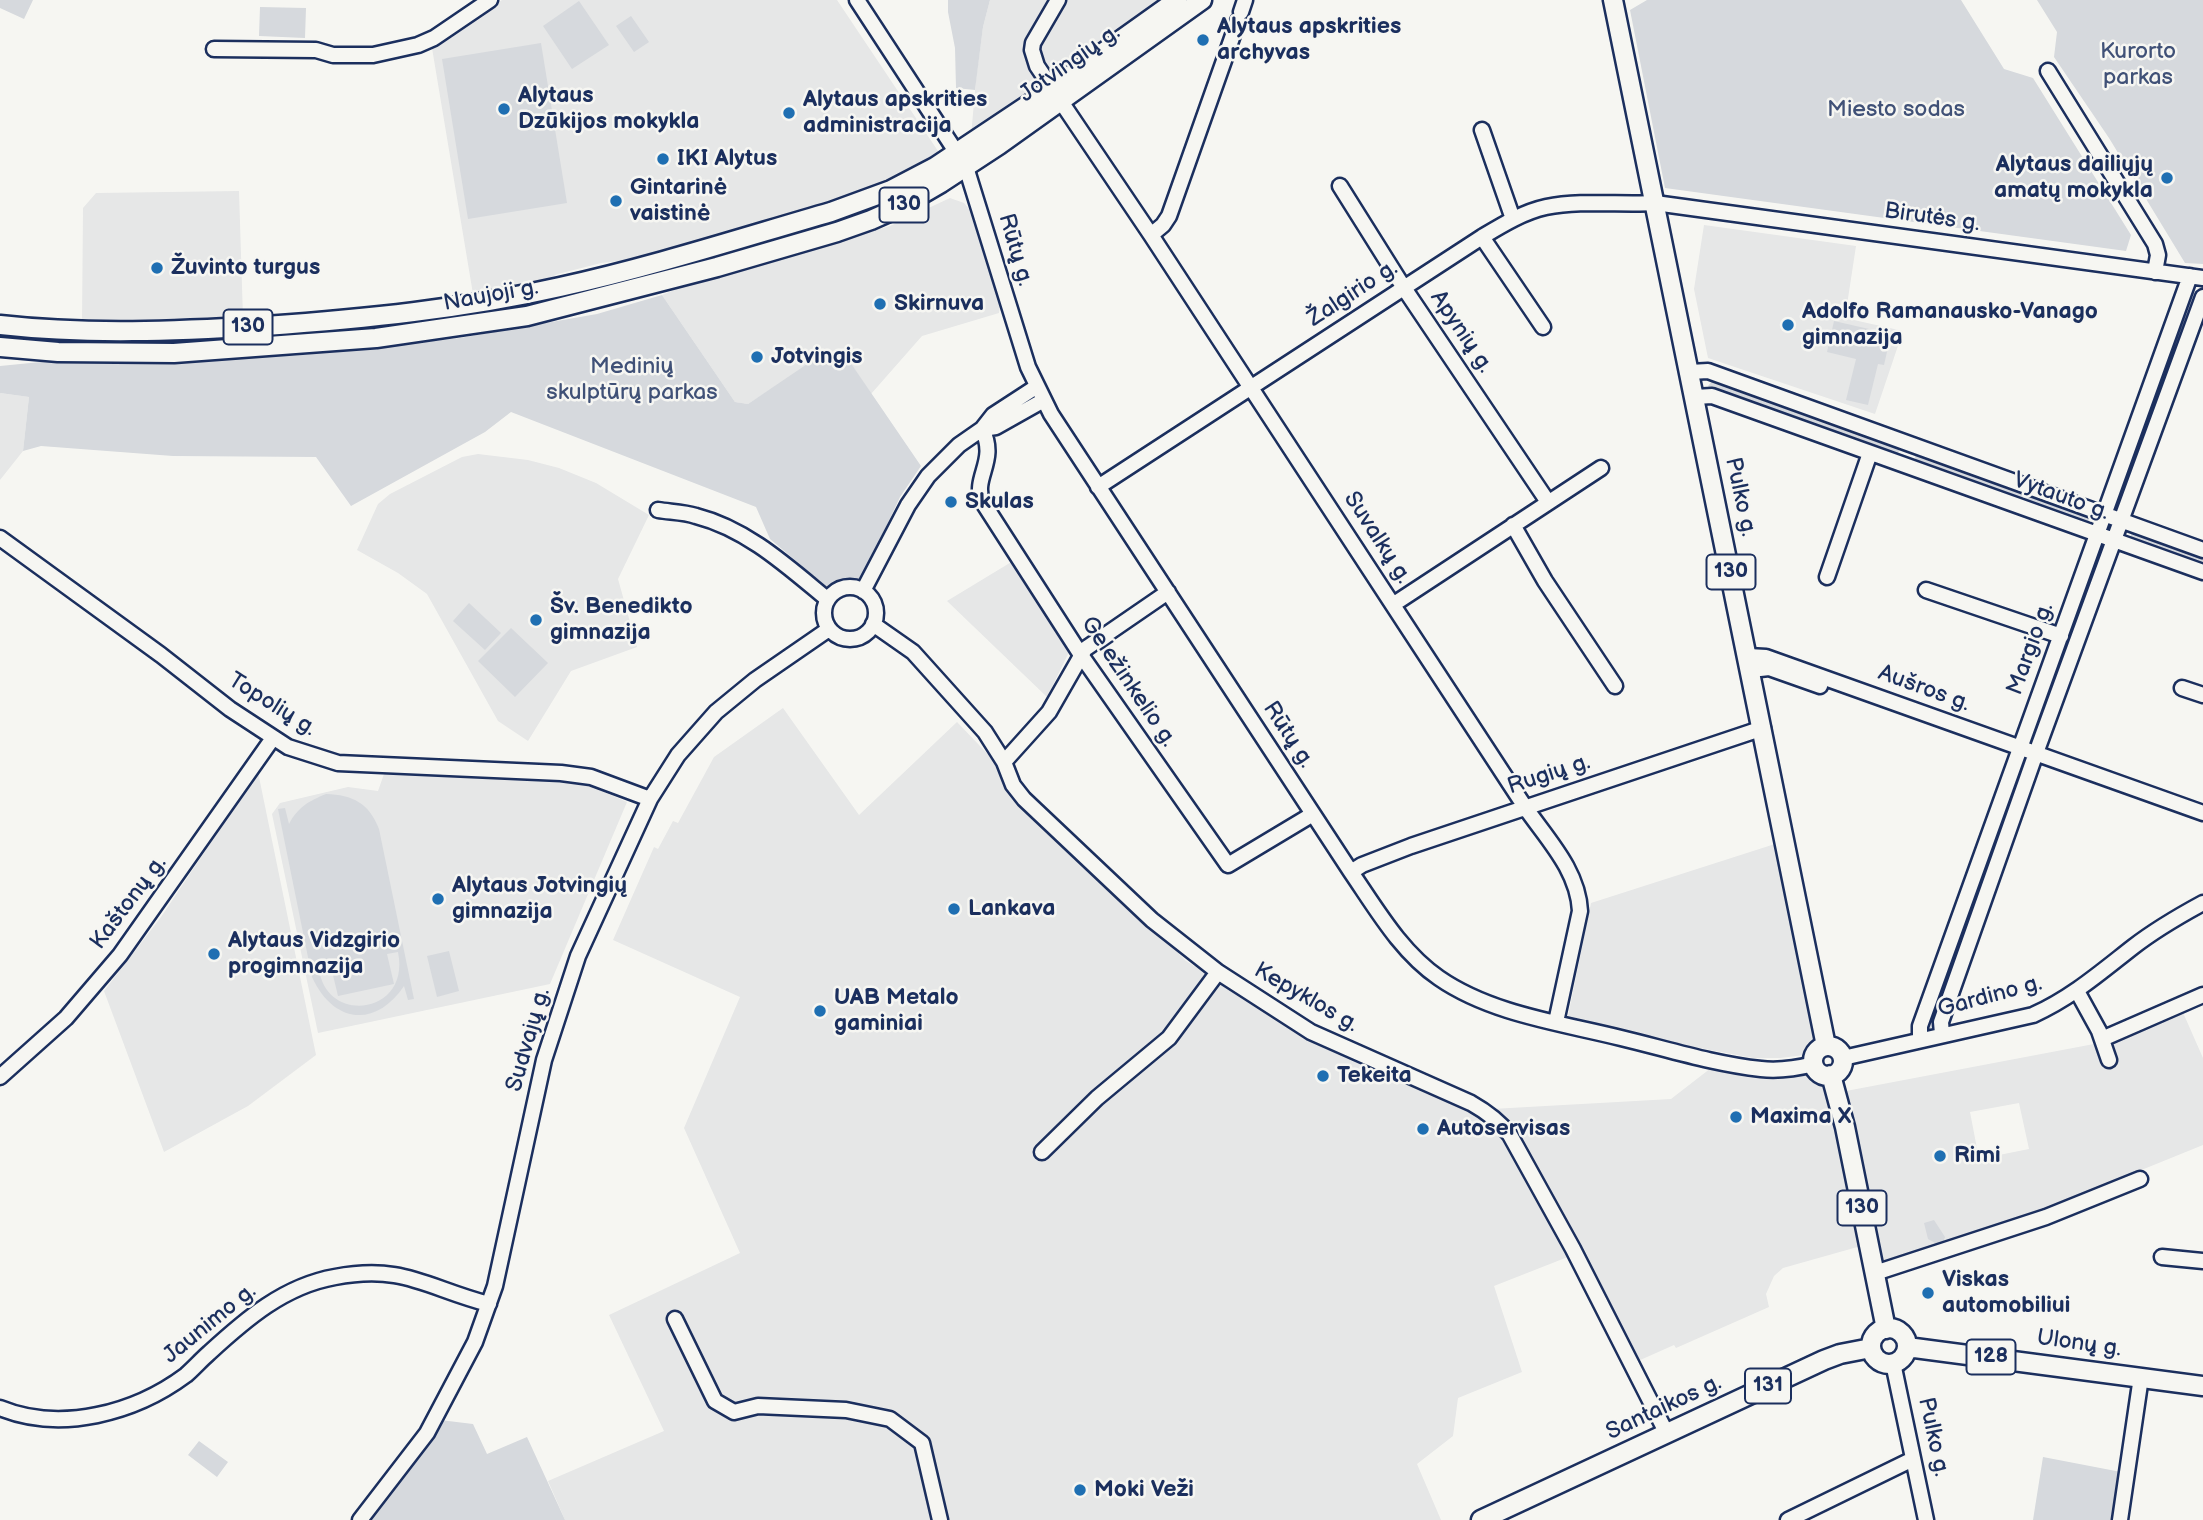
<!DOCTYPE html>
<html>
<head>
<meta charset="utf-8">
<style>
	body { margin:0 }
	canvas { display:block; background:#f6f6f2 }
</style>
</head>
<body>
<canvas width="2203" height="1520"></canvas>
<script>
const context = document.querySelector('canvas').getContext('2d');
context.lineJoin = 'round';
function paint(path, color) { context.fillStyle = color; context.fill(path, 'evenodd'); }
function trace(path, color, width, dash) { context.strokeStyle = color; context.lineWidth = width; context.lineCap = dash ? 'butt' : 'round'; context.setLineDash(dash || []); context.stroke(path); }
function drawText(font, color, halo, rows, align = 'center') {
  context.font = font + ' "Balsamiq Sans",sans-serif'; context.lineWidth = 5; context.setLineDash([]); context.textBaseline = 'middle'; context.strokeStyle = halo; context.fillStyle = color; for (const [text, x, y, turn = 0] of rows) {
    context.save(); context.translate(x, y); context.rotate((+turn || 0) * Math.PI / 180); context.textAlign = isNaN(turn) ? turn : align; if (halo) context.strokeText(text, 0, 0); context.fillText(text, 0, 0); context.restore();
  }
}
paint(new Path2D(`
	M502,0H837L940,154L900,179L828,206L637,259L601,263L558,274L532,285L473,294L432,48Z
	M990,0H1171L971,136L976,80L983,27Z
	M239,191L243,318L82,323L83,208L96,193Z
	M950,198L964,203L969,209L1000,305L999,313L922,336L871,394L850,363L835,371L768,391L748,404L735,402L662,295L694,282L890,226Z
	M1704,225L1856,246L1845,318L1903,331L1875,414L1708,358L1694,289Z
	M0,393L29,397L23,451L0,480Z
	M478,454L528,460L559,468L596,483L649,515L618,579L637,647L571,671L528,741L498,721L427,594L398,573L357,550L378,504L390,494L462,457Z
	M1013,561L1070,650L1047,697L947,601Z
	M783,708L859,815L957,722L1186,961L1385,1079L1392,1063L1477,1098L1492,1109L1671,1099L1711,1068L1750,1078L1771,1079L1780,1075H1815L1826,1086L1861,1246L1783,1268L1774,1276L1766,1294L1769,1307L1676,1348L1674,1345L1638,1361L1583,1251L1494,1286L1522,1372L1458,1398L1453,1436L1417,1464L1441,1520H565L548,1481L664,1431L609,1315L740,1253L684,1128L740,997L613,940L654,847L658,849L673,821L678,823L714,757Z
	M258,772L316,1055L248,1106L164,1152L104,991L161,917Z
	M384,774L574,779L627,802L550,984L318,1033L272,814L280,803L348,787L378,791Z
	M1778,843L1817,1042L1805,1055L1780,1058H1753L1689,1046L1568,1016L1591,903Z
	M2181,1008L2203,1058V1145L2001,1227L1881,1271L1846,1091L2094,1044ZM2019,1103L2029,1149L1979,1159L1970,1112Z`), '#e6e7e7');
paint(new Path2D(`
	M0,0H33L24,19L0,8Z
	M948,0H990L983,27L975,90L956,88L955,48L948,12Z
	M1647,0H1961L2004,69L2033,78L2131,235L2126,251L1665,188L1630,10Z
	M2037,0H2203V264L2185,263L2109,138L2054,57L2057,32Z
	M579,1L609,45L572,69L543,26Z
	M260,7L306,8L305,38L259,36Z
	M631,16L649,42L634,52L616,26Z
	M541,43L567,203L468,219L442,59Z
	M897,198C842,224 784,239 725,255C660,273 595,291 529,307V303C591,290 653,272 714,255C776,238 838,222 897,198Z
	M662,295L735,402L748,404L822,354L835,370L850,362L921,466L900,497L862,578L827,587L770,539L756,507L511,412L485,432L351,506L316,457L173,456L41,446L23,451L29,397L0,393V366L51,361L160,363L302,355L460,338L597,314Z
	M2181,318H2185L2189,321L2118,508L2113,505Z
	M1834,321L1891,334L1884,365L1878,364L1868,405L1846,400L1856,359L1827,352Z
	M405,323C362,332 317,334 273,337C181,344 92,347 0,338V336L142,343L290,334Z
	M1713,380L1901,448L1896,456L1712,390L1708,386Z
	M1918,453L2090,516L2088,523H2084L1916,463L1915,457Z
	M2132,532L2203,556V567L2129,540Z
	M2098,547L2105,549L2034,740L2029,738Z
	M469,603L501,633L485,650L453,621Z
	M511,628L548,663L515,697L478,661Z
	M2022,762L2026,769L1931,1029L1928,1030L1926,1028Z
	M326,794C353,795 369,803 379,829L414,999L408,1000L404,986C375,1029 333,1023 312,977L278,809L285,808L289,824C298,807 309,801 326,794ZM398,952C411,1015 326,1025 319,969L331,967L338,996L394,984L387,954Z
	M449,951L459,991L437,997L427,956Z
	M1934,1220L1945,1237L1943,1243L1937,1244L1928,1239L1924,1223Z
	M440,1420L473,1424L487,1454L527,1437L565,1520H368L417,1458Z
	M199,1441L228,1462L217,1477L188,1455Z
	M2043,1457L2121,1472L2112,1520H2033Z`), '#d6d9dd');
const minor = new Path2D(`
	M857,0L966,167L1028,367L1051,414L1351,872C1377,910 1401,952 1439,978C1491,1014 1561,1023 1621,1038C1667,1049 1714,1064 1761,1069C1778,1071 1798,1068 1814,1064
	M1058,0L1033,43L1032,50L1037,66L1151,235L1525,807C1547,839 1578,870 1580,911L1556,1022
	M1241,12L1245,0
	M214,49L316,50L333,55H373L418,45L434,38L490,0
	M2048,71L2155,244L2158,255L2155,272
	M1482,130L1513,219
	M1340,186L1404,288L1548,502
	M1151,235L1163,225L1169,216L1238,21
	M1482,237L1543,327
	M1690,372L1708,371L2203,550
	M1695,397L1712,396L2203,572
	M982,429C998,461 973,476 982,501L1081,655L1228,865L1313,814
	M982,429L996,427L1044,400
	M1098,487L1482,237C1502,225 1523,212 1546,207C1582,200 1619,205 1655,203L2203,278
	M658,510C670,512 684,512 696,516C747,529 787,566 827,599
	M1513,525L1545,581L1615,686
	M0,538L161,655L230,709L288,747L338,763L561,773L591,777L650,799
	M1827,577L1870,453
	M824 613a26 26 0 1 1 52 0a26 26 0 1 1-52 0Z
	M1926,590L2061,636
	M863,591L908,505L928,476L959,445L982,429L993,415L1036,387
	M1394,604L1601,468
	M873,624L913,652L985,732L1004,762L1013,785L1024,799L1152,920L1218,972L1311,1032L1471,1103C1487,1112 1499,1121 1510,1135L1573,1249L1667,1434
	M1748,656L1766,657L2203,813
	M1751,670L1769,668L1820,686
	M2182,688L2203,695
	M1004,762L1049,712L1085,649L1168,592
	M1351,872L1362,865L1411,846L1763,728
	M2077,991L2099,1031L2109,1060
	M1942,1034L1941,1022L2036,753L2203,297
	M1920,1039V1026L2190,276
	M2102,1039L2203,995
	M1843,1058L2033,1015C2071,998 2101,972 2133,947C2155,930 2179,916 2203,903
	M0,1077L66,1018L120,955L273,738
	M1042,1152L1097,1098L1169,1038L1218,972
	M2162,1257L2203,1261
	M1875,1273L2046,1217L2140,1179
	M675,1319L715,1401L734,1412L758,1406L846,1410L890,1419L922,1443L940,1520
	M1893,1363L1926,1520
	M0,1408C61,1433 135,1413 186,1375C194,1368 201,1360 209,1353C246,1319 284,1286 335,1277C404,1264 427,1288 489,1304
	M360,1520L427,1433L475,1342L495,1286L544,1060L578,956L650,799L678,755L716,712L755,680L829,629
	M1788,1520L1913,1459
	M2120,1520L2141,1377`);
const major = new Path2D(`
	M1613,0L1826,1046
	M0,325C88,335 177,331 265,326C364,319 463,309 560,287C651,267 741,238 831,212L891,190L935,167L1052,89L1177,0
	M0,347L58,352L174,353L376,338L527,316L717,267L837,232L871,220L898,208L941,183L999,145L1202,0
	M1813 1061a15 15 0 1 1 30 0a15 15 0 1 1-30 0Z
	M1831,1075L1845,1127L1886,1329
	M1871 1346a18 18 0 1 1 36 0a18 18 0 1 1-36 0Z
	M1907,1347L2203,1386
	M1481,1520L1824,1360L1840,1354L1871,1348`);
trace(minor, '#1b2f5e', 19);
trace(major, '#1b2f5e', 23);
trace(minor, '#f6f6f2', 14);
trace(major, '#f6f6f2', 18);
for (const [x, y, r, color] of [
	[1203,40,7,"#1f6fb2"],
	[504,109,7,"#1f6fb2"],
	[789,113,7,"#1f6fb2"],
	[663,159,7,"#1f6fb2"],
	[2167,178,7,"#1f6fb2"],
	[616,201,7,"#1f6fb2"],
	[157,268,7,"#1f6fb2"],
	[880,304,7,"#1f6fb2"],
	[1788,325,7,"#1f6fb2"],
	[757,357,7,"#1f6fb2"],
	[951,502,7,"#1f6fb2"],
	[536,620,7,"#1f6fb2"],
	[438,899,7,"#1f6fb2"],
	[954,909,7,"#1f6fb2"],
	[214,954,7,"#1f6fb2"],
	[820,1011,7,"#1f6fb2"],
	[1323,1076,7,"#1f6fb2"],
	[1736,1117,7,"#1f6fb2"],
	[1423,1129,7,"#1f6fb2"],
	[1940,1156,7,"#1f6fb2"],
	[1928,1293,7,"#1f6fb2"],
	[1080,1490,7,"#1f6fb2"]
]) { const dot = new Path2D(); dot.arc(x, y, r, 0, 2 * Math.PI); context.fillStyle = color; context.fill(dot); trace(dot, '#f6f6f2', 2.5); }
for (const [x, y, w] of [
	[904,205,49],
	[248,327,49],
	[1731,572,49],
	[1862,1208,49],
	[1991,1357,49],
	[1768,1386,46]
]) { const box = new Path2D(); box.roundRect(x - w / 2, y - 17.5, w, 35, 5); context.fillStyle = '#f6f6f2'; context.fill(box); trace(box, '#1b2f5e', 2); }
drawText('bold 21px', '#1b2f5e', null, [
	["130",904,205],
	["130",248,327],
	["130",1731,572],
	["130",1862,1208],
	["128",1991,1357],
	["131",1768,1386]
]);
drawText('bold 23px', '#1b2f5e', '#f6f6f2', [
	["Alytaus apskrities",1217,27],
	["archyvas",1217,53],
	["Alytaus",518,96],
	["Dzūkijos mokykla",518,122],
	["Alytaus apskrities",803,100],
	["administracija",803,126],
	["IKI Alytus",677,159],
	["Alytaus dailiųjų",2153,165,"right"],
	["amatų mokykla",2153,191,"right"],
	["Gintarinė",630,188],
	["vaistinė",630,214],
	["Žuvinto turgus",171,268],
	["Skirnuva",894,304],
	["Adolfo Ramanausko-Vanago",1802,312],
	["gimnazija",1802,338],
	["Jotvingis",771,357],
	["Skulas",965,502],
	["Šv. Benedikto",550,607],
	["gimnazija",550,633],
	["Alytaus Jotvingių",452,886],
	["gimnazija",452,912],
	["Lankava",968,909],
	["Alytaus Vidzgirio",228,941],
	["progimnazija",228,967],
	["UAB Metalo",834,998],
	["gaminiai",834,1024],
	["Tekeita",1337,1076],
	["Maxima X",1750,1117],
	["Autoservisas",1437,1129],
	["Rimi",1954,1156],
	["Viskas",1942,1280],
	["automobiliui",1942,1306],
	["Moki Veži",1094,1490]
], 'left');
drawText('23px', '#405177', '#f6f6f2', [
	["Kurorto",2138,52],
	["parkas",2138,78],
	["Miesto sodas",1896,110],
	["Medinių",632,367],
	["skulptūrų parkas",632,393]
]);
drawText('23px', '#1b2f5e', '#f6f6f2', [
	["Jotvingių g.",1070,64,-35],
	["Birutės g.",1932,218,8],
	["Rūtų g.",1015,250,74],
	["Žalgirio g.",1353,294,-33],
	["Naujoji g.",491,296,-10],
	["Apynių g.",1461,332,56],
	["Pulko g.",1740,497,78],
	["Vytauto g.",2061,497,20],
	["Suvalkų g.",1377,538,57],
	["Margio g.",2031,649,-70],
	["Geležinkelio g.",1128,682,56],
	["Aušros g.",1924,689,20],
	["Topolių g.",272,705,32],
	["Rūtų g.",1288,735,57],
	["Rugių g.",1549,775,-18],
	["Kaštonų g.",129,903,-53],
	["Gardino g.",1990,997,-15],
	["Kepyklos g.",1306,998,30],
	["Sudvajų g.",529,1040,-74],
	["Jaunimo g.",210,1324,-39],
	["Ulonų g.",2079,1344,8],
	["Santaikos g.",1664,1408,-25],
	["Pulko g.",1933,1437,78]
]);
</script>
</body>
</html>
